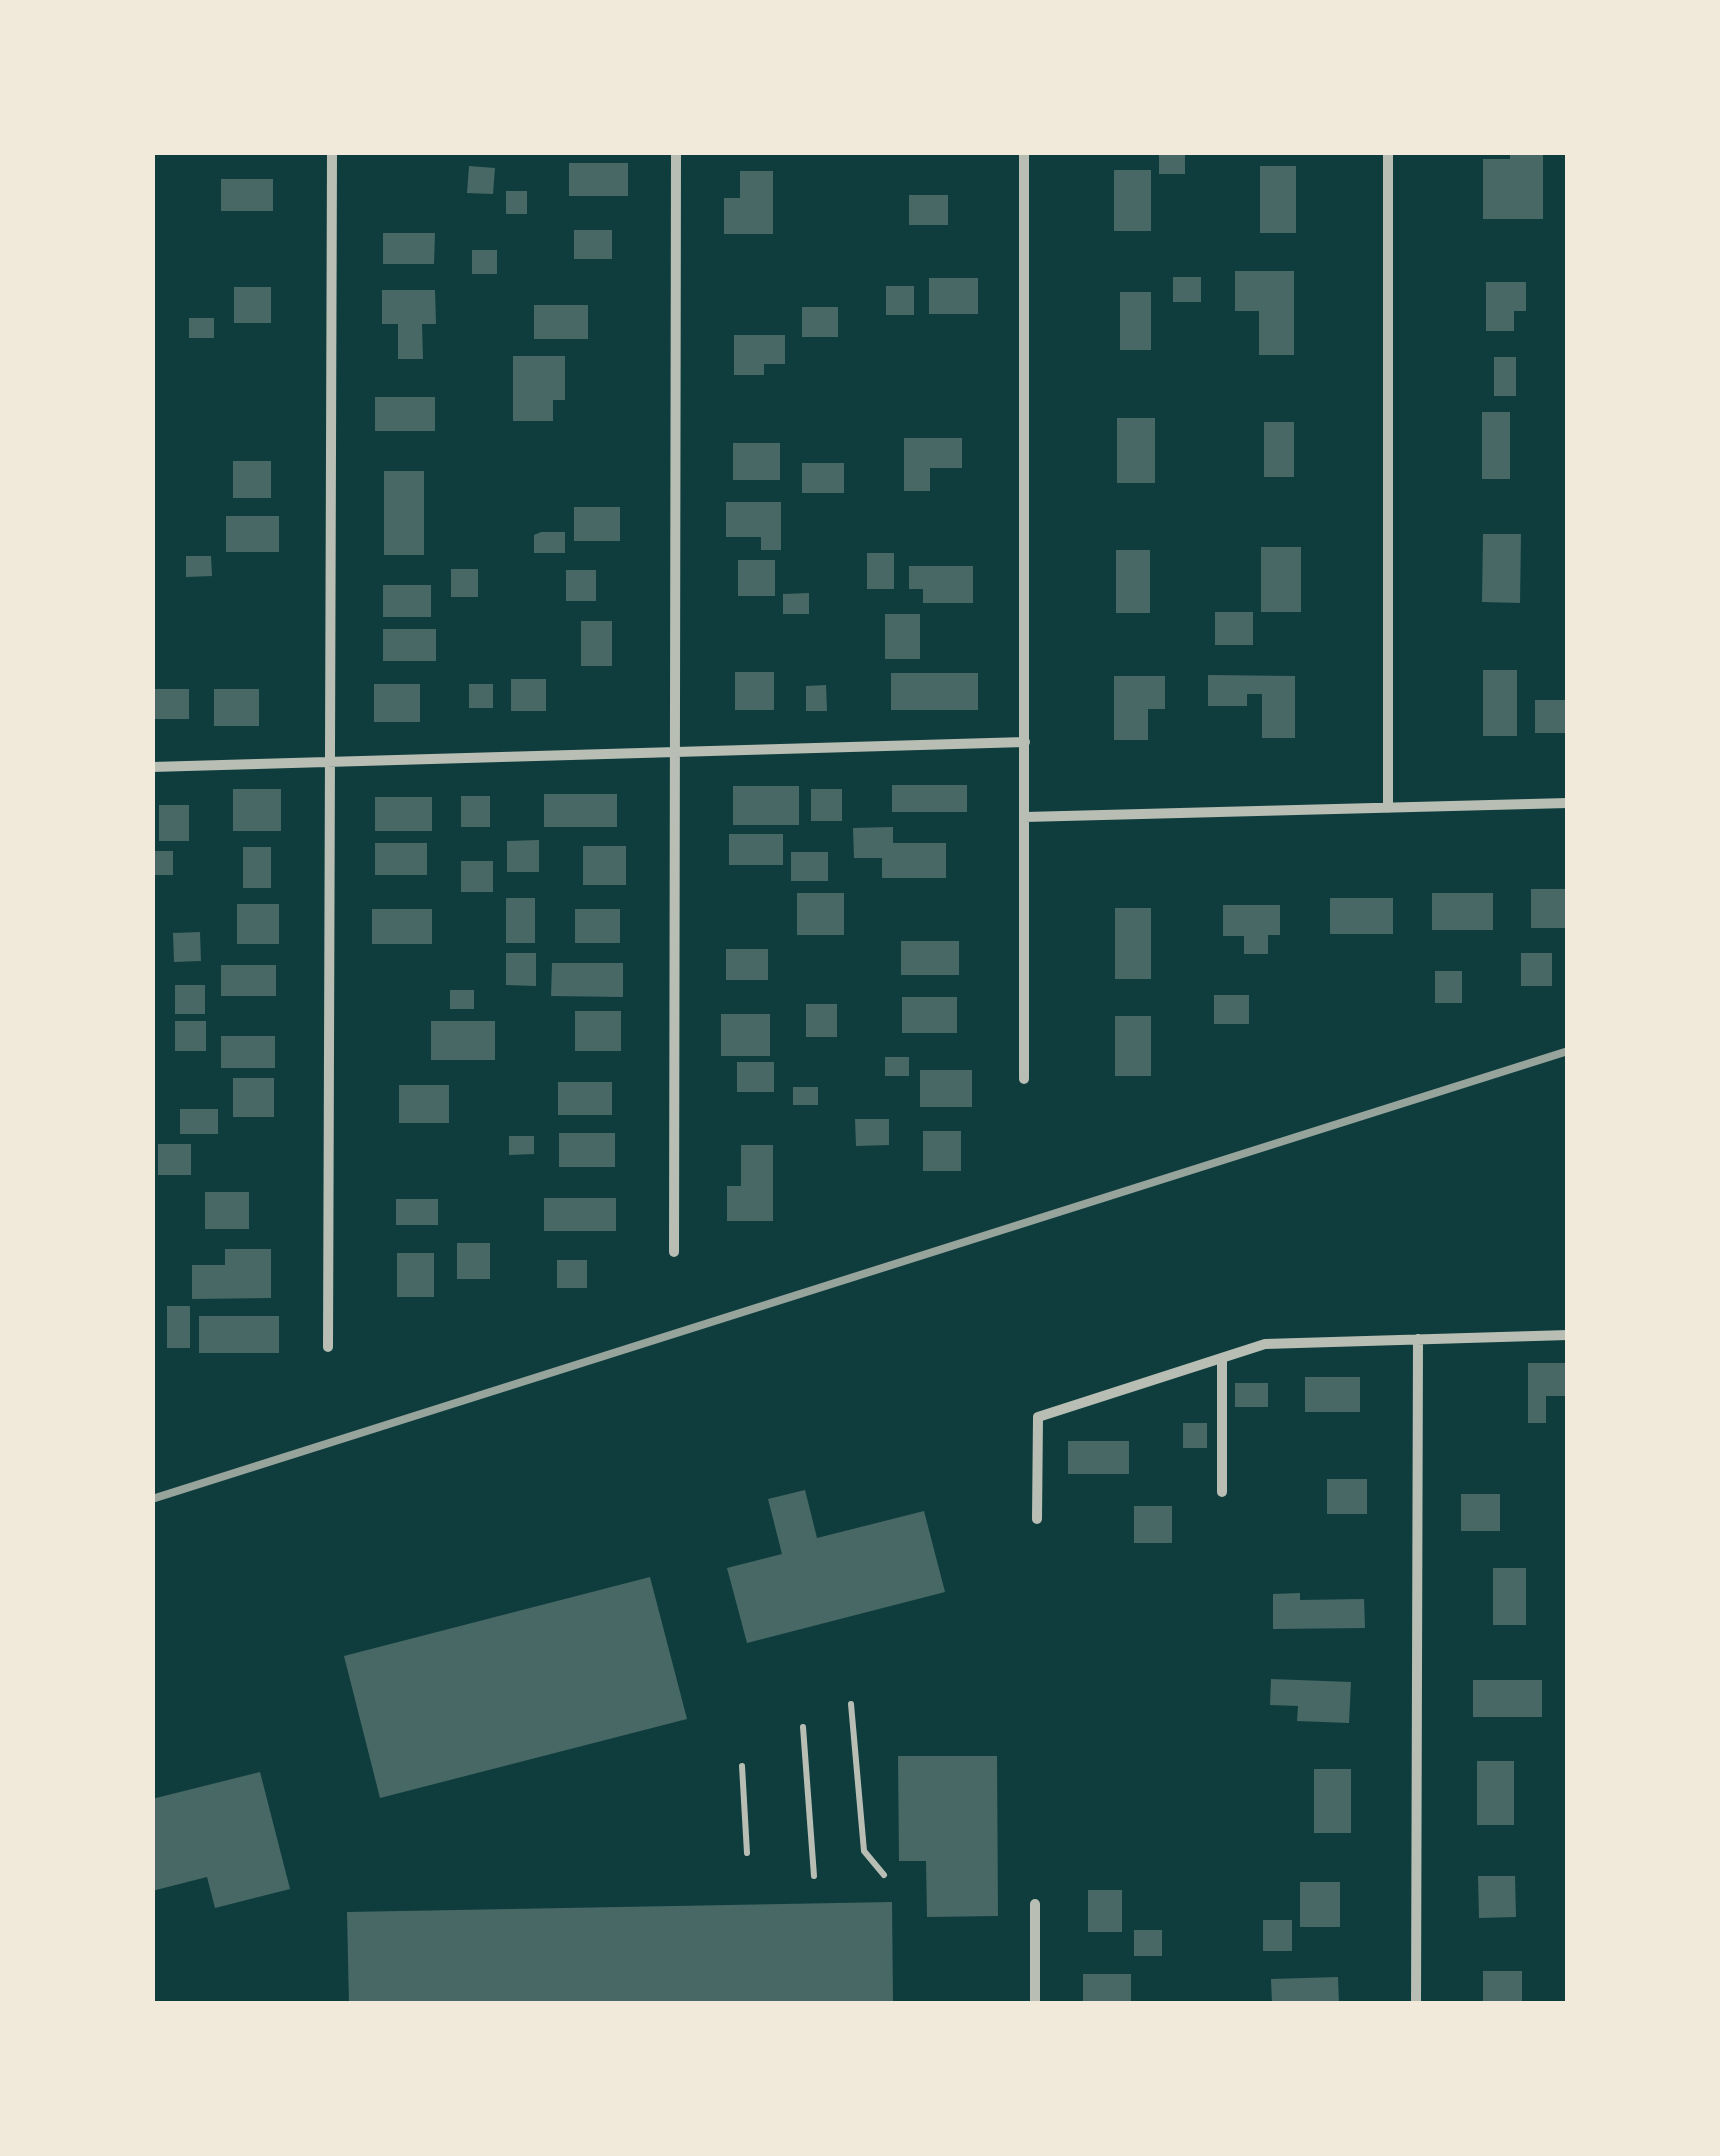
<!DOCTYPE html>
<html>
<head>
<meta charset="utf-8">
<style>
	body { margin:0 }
	#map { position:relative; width:1720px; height:2156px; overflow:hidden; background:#0f3d3e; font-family:"DM Sans",sans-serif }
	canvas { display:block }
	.frame { position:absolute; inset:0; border:155px solid #f1e9da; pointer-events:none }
</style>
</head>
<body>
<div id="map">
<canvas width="1720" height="2156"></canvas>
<div class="frame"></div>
</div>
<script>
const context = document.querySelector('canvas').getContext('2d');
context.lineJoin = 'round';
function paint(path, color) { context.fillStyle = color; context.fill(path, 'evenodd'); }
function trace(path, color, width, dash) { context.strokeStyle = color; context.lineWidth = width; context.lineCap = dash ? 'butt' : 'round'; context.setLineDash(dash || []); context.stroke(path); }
paint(new Path2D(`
	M1510,152H1543V219H1483V159H1510Z
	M1185,153V174H1159V154Z
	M569,163H628V196H569Z
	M469,166L495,168L493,194L467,193Z
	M1260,166H1296V233H1260Z
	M1114,170H1151V231H1114Z
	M740,171H773V234H724V198H740Z
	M221,179H273V211H221Z
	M506,191H527V214H506Z
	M909,195H948V225H909Z
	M574,230H612V259H574Z
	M383,233H435L434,264H383Z
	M472,250H497V274H472Z
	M1235,271H1294V355H1259V311H1235Z
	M1173,277H1201V302H1173Z
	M929,278H978V314H929Z
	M1486,282H1526V311H1514V331H1486Z
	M886,286H914V315H886Z
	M234,287H271V323H234Z
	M382,290H435L436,324H422L423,359H398V324H382Z
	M1120,292H1151V350H1120Z
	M534,305H588V339H534Z
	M802,307H838V337H802Z
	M189,318H214V338H189Z
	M734,335H785V364H764V375H734Z
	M513,356H565V400H553V421H513Z
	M1494,357H1516V396H1494Z
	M375,397H435V431H375Z
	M1482,412H1510V479H1482Z
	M1117,418H1155V483H1117Z
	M1264,422H1294V477H1264Z
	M904,438H962V468H930V491H904Z
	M733,443H780V480H733Z
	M233,461H271V498H233Z
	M802,463H844V493H802Z
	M384,471H424V555H384Z
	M726,502H781V550H761V537H726Z
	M574,507H620V541H574Z
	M226,516H279V552H226Z
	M541,532H565V553H534V535Z
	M1483,534H1521L1520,603L1482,602Z
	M1261,547H1301V612H1261Z
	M1116,550H1150V613H1116Z
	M867,553H894V589H867Z
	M186,556H211L212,576L186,577Z
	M738,560H775V596H738Z
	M909,566H973V603H923V589H909Z
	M451,569H478V597H451Z
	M566,570H596V601H566Z
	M383,585H431V617H383Z
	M809,593V614H783V594Z
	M1215,612H1253V645H1215Z
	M885,614H920V659H885Z
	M581,621H612V666H581Z
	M383,629H436V661H383Z
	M1483,670H1517V736H1483Z
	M735,672H774V710H735Z
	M891,673H978V710H891Z
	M1208,675L1295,676V738H1262V694H1247V706H1208Z
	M1114,676H1165V709H1148V740H1114Z
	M511,679H546V711H511Z
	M374,684H420V722H374Z
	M469,684H493V708H469Z
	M826,685L827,711H806V686Z
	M154,689H189V719H154Z
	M214,689H259V726H214Z
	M1535,700H1566V733H1535Z
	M892,785H967V812H892Z
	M733,786H799V825H733Z
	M233,789H281V831H233Z
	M811,789H842V821H811Z
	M544,794H617V827H544Z
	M461,796H490V827H461Z
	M375,797H432V831H375Z
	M159,805H189V841H159Z
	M893,827V843H946V878H882V858H854L853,828Z
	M729,834H783V865H729Z
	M539,840V872H507V841Z
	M375,843H427V875H375Z
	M583,846H626V885H583Z
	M243,847H271V888H243Z
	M154,851H173V875H154Z
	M791,852H828V881H791Z
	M461,861H493V892H461Z
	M1531,889H1568V928H1531Z
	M797,893H844V935H797Z
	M1432,893H1493V930H1432Z
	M506,898H535V943H506Z
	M1330,898H1393V934H1330Z
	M237,904H279V944H237Z
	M1223,905H1280V935H1268V954H1244V936H1223Z
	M1115,908H1151V979H1115Z
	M372,909H432V944H372Z
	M575,909H620V943H575Z
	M200,932L201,961L174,962L173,933Z
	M901,941H959V975H901Z
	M726,949H768V980H726Z
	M506,953H536V986L506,985Z
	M1521,953H1552V986H1521Z
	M552,963H623V997L551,996Z
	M221,965H276V996H221Z
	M1435,971H1462V1003H1435Z
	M175,985H205V1014H175Z
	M450,990H474V1009H450Z
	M1214,995H1249V1024H1214Z
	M902,997H957V1033H902Z
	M806,1004H837V1037H806Z
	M575,1011H621V1051H575Z
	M721,1014H770V1056H721Z
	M1115,1016H1151V1076H1115Z
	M175,1021H206V1051H175Z
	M431,1021H495V1060H431Z
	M221,1036H275V1068H221Z
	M885,1057H909V1076H885Z
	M737,1062H774V1092H737Z
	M920,1070H972V1107H920Z
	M233,1078H274V1117H233Z
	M558,1082H612V1115H558Z
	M399,1085H449V1123H399Z
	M793,1087H818V1105H793Z
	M180,1109H218V1134H180Z
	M855,1119H889V1145L856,1146Z
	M923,1131H961V1171H923Z
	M559,1133H615V1167H559Z
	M509,1136H534V1154L509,1155Z
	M158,1144H191V1175H158Z
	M741,1145H773V1221H727V1186H741Z
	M205,1192H249V1229H205Z
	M544,1198H616V1231H544Z
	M396,1199H438V1225H396Z
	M457,1243H490V1279H457Z
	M225,1249H271V1298L192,1299V1265H225Z
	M397,1253H434V1297H397Z
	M557,1260H587V1288H557Z
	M167,1306H190V1348H167Z
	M199,1316H279V1353H199Z
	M1528,1363H1568V1396H1546V1423H1528Z
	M1305,1377H1360V1412H1305Z
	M1235,1383H1268V1407H1235Z
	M1183,1423H1207V1448H1183Z
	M1068,1441H1129V1474H1068Z
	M1327,1479H1367V1514H1327Z
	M805,1490L817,1538L924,1511L945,1592L747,1643L727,1568L782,1554L768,1499Z
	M1461,1494H1500V1531H1461Z
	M1134,1506H1172V1543H1134Z
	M1493,1568H1526V1625H1493Z
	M650,1577L687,1719L380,1798L344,1656Z
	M1300,1593V1600L1364,1599L1365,1628L1273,1629V1594Z
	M1271,1679L1351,1682L1349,1723L1297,1721L1298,1706L1270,1705Z
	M1473,1680H1542V1717H1473Z
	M898,1756H997L998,1916L927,1917L926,1861H899Z
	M1477,1761H1514V1825H1477Z
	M1314,1769H1351V1833H1314Z
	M260,1772L290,1889L215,1908L207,1877L152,1891V1799Z
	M1478,1876H1515L1516,1917L1479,1918Z
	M1300,1882H1340V1927H1300Z
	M1088,1890H1122V1932H1088Z
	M892,1902L893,2004H349L347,1912Z
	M1263,1920H1292V1951H1263Z
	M1134,1930H1162V1956H1134Z
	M1483,1971H1522V2004H1483Z
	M1083,1974H1131V2004H1083Z
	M1338,1977L1339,2004H1272L1271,1979Z`), '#486865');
trace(new Path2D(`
	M851,1704L864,1851L884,1875
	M803,1727L814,1876
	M742,1766L747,1853`), '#b8beb3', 6);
trace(new Path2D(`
	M1388,152V808
	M152,767L1025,742
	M1025,817L1568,803
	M1024,1079V152
	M674,1252L676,152
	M328,1347L332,152
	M1222,1492V1358
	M1037,1519L1038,1417L1265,1344L1568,1335
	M1035,2004V1904
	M1416,2004L1418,1339`), '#b8beb3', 10);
trace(new Path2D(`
	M152,1499L1568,1051`), '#97a49c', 8);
</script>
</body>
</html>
